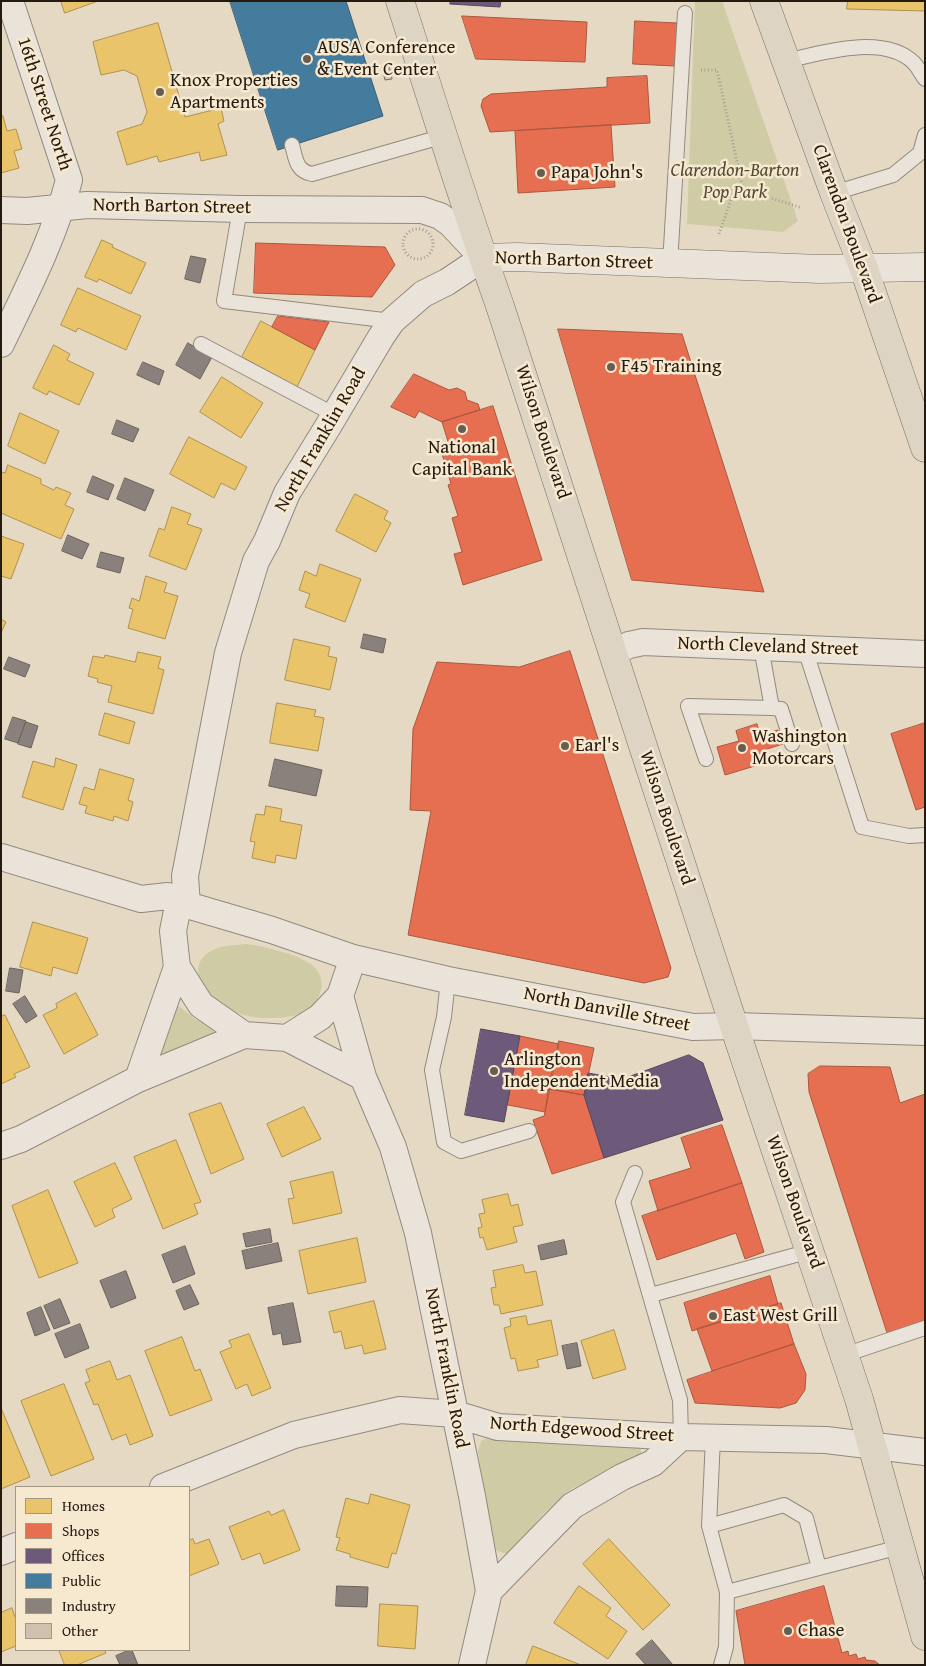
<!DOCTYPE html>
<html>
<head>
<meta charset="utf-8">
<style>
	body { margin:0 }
	#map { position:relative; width:926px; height:1666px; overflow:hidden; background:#e5d9c4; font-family:"Gentium Book Plus",serif }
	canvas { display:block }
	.frame { position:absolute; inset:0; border:2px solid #241a10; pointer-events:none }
	.legend { position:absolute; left:15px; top:1486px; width:175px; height:165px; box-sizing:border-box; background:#f7e9d0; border:1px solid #a39683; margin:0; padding:6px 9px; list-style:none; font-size:15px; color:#241a10 }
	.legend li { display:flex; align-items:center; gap:10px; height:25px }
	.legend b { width:25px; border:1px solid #a39683 }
</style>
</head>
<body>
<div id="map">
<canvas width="926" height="1666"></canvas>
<div class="frame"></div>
<ul class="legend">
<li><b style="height:14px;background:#e9c46a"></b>Homes</li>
<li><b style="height:14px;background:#e76f51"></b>Shops</li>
<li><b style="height:14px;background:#6d597a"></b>Offices</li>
<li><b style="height:14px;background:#457b9d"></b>Public</li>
<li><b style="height:14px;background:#8a817c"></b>Industry</li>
<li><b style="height:14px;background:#cfc0af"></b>Other</li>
</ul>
</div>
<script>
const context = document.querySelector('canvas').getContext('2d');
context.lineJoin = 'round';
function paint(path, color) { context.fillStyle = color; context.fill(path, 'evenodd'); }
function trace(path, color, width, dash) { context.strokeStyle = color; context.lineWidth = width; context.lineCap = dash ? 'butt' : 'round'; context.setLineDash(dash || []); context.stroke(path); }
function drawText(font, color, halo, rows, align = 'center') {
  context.font = font + ' "Gentium Book Plus",serif'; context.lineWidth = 5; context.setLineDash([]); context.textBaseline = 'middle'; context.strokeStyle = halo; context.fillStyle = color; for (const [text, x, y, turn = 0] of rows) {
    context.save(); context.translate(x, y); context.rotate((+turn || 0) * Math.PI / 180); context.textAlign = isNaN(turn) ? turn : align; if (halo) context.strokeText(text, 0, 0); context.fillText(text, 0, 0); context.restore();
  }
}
paint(new Path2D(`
	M695,1H722L798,221L783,232L687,224Z
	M247,944C263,946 295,954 309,963C333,978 320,1011 293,1016C271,1020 242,1019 223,1006C203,995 184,964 213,950C223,945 237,945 247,944Z
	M175,1007H180L195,1019L212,1027L214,1033L211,1037L162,1056L158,1055Z
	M489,1437L641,1448V1455L596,1480L573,1488L543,1514L518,1545L508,1553H503L494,1549L492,1545L478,1451L481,1441Z`), '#cfcba5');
const homes = new Path2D(`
	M61,1H98L65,13Z
	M848,1H925V11L847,9Z
	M158,23L185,117L221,108L224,121L218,124L227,155L201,161L199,152L159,162L157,156L127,165L117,132L142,124L147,112L137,76L124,70L101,75L93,42Z
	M1,116H3L7,131L16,129L22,149L14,151L19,168L1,173Z
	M102,240L113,245L112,247L146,263L131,294L99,279L97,282L85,277Z
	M78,288L141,316L126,350L78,328L76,332L61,325Z
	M261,321L315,350L297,387L242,357Z
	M54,345L70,354L67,360L94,373L79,405L49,391L47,395L33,388Z
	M222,377L263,403L241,438L200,412Z
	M20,413L59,431L45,464L8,446Z
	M189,437L247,467L235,490L221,483L214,498L170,474Z
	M8,465L41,479V484L54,490L56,487L71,493L65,505L74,509L61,539L1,513V472L5,473Z
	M355,494L388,511L384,519L391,523L376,552L336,531Z
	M172,507L191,514L187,524L202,529L186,570L149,556L159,528L164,530Z
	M1,536L24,544L11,579L1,576Z
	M320,564L361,579L345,622L305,607L310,594L299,590L305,571L316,576Z
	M146,576L167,583L164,592L178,596L165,639L128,628L133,609L129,608L132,598L139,601Z
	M1,619L6,622L1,633Z
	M294,639L330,647L328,656L337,658L330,690L285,680Z
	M138,652L161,657L158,668L164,670L153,714L108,702L112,686L97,682L98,679L88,676L93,656L104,658L105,655L135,662Z
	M277,703L316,710L314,716L324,718L318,751L270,743Z
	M105,713L135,722L129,744L99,735Z
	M56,758L77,765L63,810L22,797L33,761L54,767Z
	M100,769L134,779L128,800L133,802L128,821L114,816L113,821L85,813L87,806L79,804L84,787L94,790Z
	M266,806L282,809L280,821L302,825L296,859L276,855L275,863L252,858L255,842L250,841L256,814L264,815Z
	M33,922L88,938L77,974L53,967L51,976L20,967Z
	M76,993L98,1035L64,1054L43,1015L57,1008L56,1004Z
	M5,1015L30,1067L14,1074L16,1077L1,1084V1017Z
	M221,1103L244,1159L211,1174L189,1114Z
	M304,1107L321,1139L282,1157L267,1124Z
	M176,1140L201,1202L194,1204L198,1214L163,1229L134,1157Z
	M115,1163L132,1199L112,1209L115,1217L95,1227L74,1182Z
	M333,1172L342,1213L293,1224L288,1199L294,1198L290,1182Z
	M48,1190L78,1263L39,1278L12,1206Z
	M508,1194L511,1206L518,1204L523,1225L513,1227L517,1242L487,1250L483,1237L480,1238L478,1228L482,1227L479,1214L485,1213L482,1200Z
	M357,1238L366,1282L308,1294L299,1251Z
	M523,1265L525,1273L536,1271L543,1305L501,1314L499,1305H494L491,1288L496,1287L493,1271Z
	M374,1301L386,1349L364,1354L362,1345L345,1349L341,1331L334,1333L329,1312Z
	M526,1316L528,1325L551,1320L558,1355L537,1360L539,1367L518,1371L515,1358L511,1359L504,1328L511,1326L510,1319Z
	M614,1330L626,1369L593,1379L581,1341Z
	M249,1334L271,1388L252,1396L247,1384L236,1389L220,1352L232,1347L229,1341Z
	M182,1337L195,1371L200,1369L212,1400L170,1416L145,1351Z
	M110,1361L117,1380L130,1375L153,1436L130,1445L126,1434L112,1440L98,1404L94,1405L85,1383L90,1381L86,1370Z
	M64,1384L94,1459L51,1476L21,1401Z
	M1,1408L30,1477L1,1489Z
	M371,1494L410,1505L396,1554L392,1553L388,1568L350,1557V1554L336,1550L340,1538L336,1537L346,1498L368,1504Z
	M284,1510L300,1550L264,1564L260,1553L242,1560L229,1527L269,1511L271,1515Z
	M193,1539L195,1544L209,1539L219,1564L189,1576V1541Z
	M609,1539L670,1605L643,1630L583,1564Z
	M579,1586L611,1608L606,1616L627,1631L608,1659L554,1623Z
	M380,1604L418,1606L415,1649L378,1646Z
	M12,1608L16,1620V1646L1,1652V1613Z
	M533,1646L581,1665H526Z
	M59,1650H105L106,1653L77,1665H65Z`);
paint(homes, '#e9c46a');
trace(homes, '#ae914f', 1);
const shops = new Path2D(`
	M462,16L587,22L585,62L476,59Z
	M635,21L677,23L675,66L633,64Z
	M647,76L650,123L490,132L481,106L483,99L491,94L607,87V78Z
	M611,125L615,187L518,193L515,131Z
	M256,243L385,247L395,265L372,297L254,293Z
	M278,316L329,322L315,350L272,327Z
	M558,329L682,334L764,592L632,580Z
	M414,374L449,390L457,388L465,392L467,400L478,404L480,410L442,422L419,411L415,418L391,407Z
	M493,406L542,560L463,585L454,554L462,552L452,518L458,516L448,485L451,484L442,454L451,451L442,422Z
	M570,651L671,968L668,977L644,983L408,935L431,811L410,810L413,729L437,662L519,667Z
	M925,723V807L916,810L891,734Z
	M757,724L760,735L778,730L783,744L764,750L768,762L725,775L717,747L739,741L736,731Z
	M520,1036L559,1044L545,1112L508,1105Z
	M559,1041L594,1048L584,1095L549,1089Z
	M820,1066L890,1067L900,1103L925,1094V1323L888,1336L809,1092L808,1074Z
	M549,1089L584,1095L604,1158L552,1174L533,1120L544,1116Z
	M722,1125L742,1183L658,1211L649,1181L691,1168L681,1138Z
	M742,1183L764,1252L745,1259L736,1233L657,1260L642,1216Z
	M770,1276L778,1304L692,1331L684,1303Z
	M781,1303L794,1344L712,1371L697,1329Z
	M794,1344L806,1374L805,1390L796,1403L780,1408L695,1403L687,1380Z
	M824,1586L842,1653L848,1651L849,1656L856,1654L858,1659L865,1657L866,1660L875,1661L880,1665H745L736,1611Z`);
paint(shops, '#e76f51');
trace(shops, '#ac563e', 1);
const offices = new Path2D(`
	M451,1H501L500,7L450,4Z
	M481,1029L520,1036L504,1122L465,1115Z
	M689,1055L703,1063L723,1120L604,1158L584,1095L588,1073L622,1079Z`);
paint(offices, '#6d597a');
trace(offices, '#57465a', 1);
const public = new Path2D(`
	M230,1H346L383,116L278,150Z`);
paint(public, '#457b9d');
trace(public, '#3b5e73', 1);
const industry = new Path2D(`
	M191,256L206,259L200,283L185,279Z
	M188,343L212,357L200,379L176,365Z
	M143,362L164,371L159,385L137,375Z
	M117,420L139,429L133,442L112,434Z
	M93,476L114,485L108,500L87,492Z
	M125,478L154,490L145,511L117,499Z
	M68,535L89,544L82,559L62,551Z
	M101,552L124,558L120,573L97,567Z
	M364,634L386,639L383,653L361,648Z
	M9,657L30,665L25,677L4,669Z
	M13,717L26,721L18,743L5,739Z
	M26,722L38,726L31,748L18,744Z
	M275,759L322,770L316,796L269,786Z
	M10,968L23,970L19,993L6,991Z
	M25,996L37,1016L26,1023L13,1004Z
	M270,1229L272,1242L246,1247L243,1234Z
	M564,1240L567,1254L541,1260L538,1246Z
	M278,1243L282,1261L246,1269L242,1251Z
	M185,1246L195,1274L173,1283L162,1255Z
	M126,1271L136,1298L111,1308L100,1281Z
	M190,1285L199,1304L184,1310L176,1291Z
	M60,1299L70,1323L54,1329L44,1306Z
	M293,1303L301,1342L283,1345L281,1333L273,1335L268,1308Z
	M41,1307L50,1330L35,1336L27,1313Z
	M80,1324L89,1348L65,1358L55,1334Z
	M577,1343L581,1366L567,1369L562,1346Z
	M337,1586L368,1587L367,1607L336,1606Z
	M652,1640L673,1665H646L636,1654Z
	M129,1650H132L138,1665H120L116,1656Z`);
paint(industry, '#8a817c');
trace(industry, '#6b625c', 1);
const building = new Path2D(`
	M389,65L392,79L385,80L382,67Z`);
paint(building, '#cfc0af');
trace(building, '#777064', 1);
const lane = new Path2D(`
	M786,61C821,53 884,33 914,63C918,67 921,74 925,79
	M292,145C296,159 296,171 312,174L444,136
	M834,193L893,175L920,153L925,135
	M240,209L224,301L392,321
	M670,264L685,13
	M201,344L335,415
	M761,647L772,708L781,709L792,744
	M805,649L862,827L909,836L925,835
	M706,759L688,706L772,708
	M448,980L444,1017L432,1070L444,1142L461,1151L529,1131
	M635,1173L623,1202L680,1400L681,1437
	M651,1295L810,1251
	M844,1355L925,1328
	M709,1526L713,1438
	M727,1592L819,1568
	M721,1665L726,1647L727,1592L709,1526L784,1505L806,1518L819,1568L900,1547`);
const street = new Path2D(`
	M1,210L27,211L87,205L240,209L422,210L440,216L451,224L483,258L447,282L423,294L392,321L381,337L327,428L287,493L267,541L256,561L228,653L185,876L187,905
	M1,344C27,290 54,238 69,180L10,1
	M613,652L629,645L643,642L925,654
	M1,857L141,899L168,896L179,901
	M353,958L448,980L693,1027L734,1026L925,1032
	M340,996L363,1077L393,1147L418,1233L472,1496L489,1591L472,1665
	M287,1038L320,1017L340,996L353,958L272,930L187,905L179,901L173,931L177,967L201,1005L244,1035L287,1038L363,1077
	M138,1079L177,967
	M1,1146L21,1139L138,1079L244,1035
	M163,1487L294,1435L400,1410L455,1414L498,1427L681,1437L826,1440L925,1452
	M1,1552L16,1546
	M489,1591L572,1506L622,1477L653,1463L681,1437`);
const secondary = new Path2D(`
	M483,258L517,257L820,269L925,267`);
const primary = new Path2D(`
	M400,1C433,103 464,205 500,306L734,1026L859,1399L925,1636
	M764,1L834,193L864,269L925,448`);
trace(lane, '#928a7e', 16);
trace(street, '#928a7e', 28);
trace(secondary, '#777064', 29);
trace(primary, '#777064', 29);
trace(new Path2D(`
	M701,70H717L743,189
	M403 244a15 15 0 1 1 30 0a15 15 0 1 1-30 0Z
	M719,234L733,194L743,189L802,208`), '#a49e95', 3, [1, 2.5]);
trace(lane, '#e9e3d9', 14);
trace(street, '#e9e3d9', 26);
trace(secondary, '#e9e3d9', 28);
trace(primary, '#ddd4c4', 28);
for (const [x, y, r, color] of [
	[307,59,5,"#685d4f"],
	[160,92,5,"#685d4f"],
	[541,173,5,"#685d4f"],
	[611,367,5,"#685d4f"],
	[462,429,5,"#685d4f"],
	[565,746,5,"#685d4f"],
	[742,748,5,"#685d4f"],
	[494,1071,5,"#685d4f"],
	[713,1316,5,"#685d4f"],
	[788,1631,5,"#685d4f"]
]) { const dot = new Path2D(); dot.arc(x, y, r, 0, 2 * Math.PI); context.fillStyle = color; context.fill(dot); trace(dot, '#f7e9d0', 2); }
drawText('19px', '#241a10', '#f7e9d0', [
	["AUSA Conference",317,48],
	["& Event Center",317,70],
	["Knox Properties",170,81],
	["Apartments",170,103],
	["Papa John's",551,173],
	["F45 Training",621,367],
	["National",462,448,"center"],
	["Capital Bank",462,470,"center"],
	["Washington",752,737],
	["Motorcars",752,759],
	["Earl's",575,746],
	["Arlington",504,1060],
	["Independent Media",504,1082],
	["East West Grill",723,1316],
	["Chase",798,1631]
], 'left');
drawText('19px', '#241a10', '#f7e9d0', [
	["16th Street North",44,104,72],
	["North Barton Street",172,207,1],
	["Clarendon Boulevard",846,224,70],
	["North Barton Street",574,261,2],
	["Wilson Boulevard",542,432,72],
	["North Franklin Road",321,440,-60],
	["North Cleveland Street",768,647,2],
	["Wilson Boulevard",666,818,72],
	["North Danville Street",607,1010,11],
	["Wilson Boulevard",794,1202,71],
	["North Franklin Road",446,1368,79],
	["North Edgewood Street",582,1430,4]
]);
drawText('italic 19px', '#524c35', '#f7e9d0', [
	["Clarendon-Barton",735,171],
	["Pop Park",735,193]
]);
</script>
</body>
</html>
